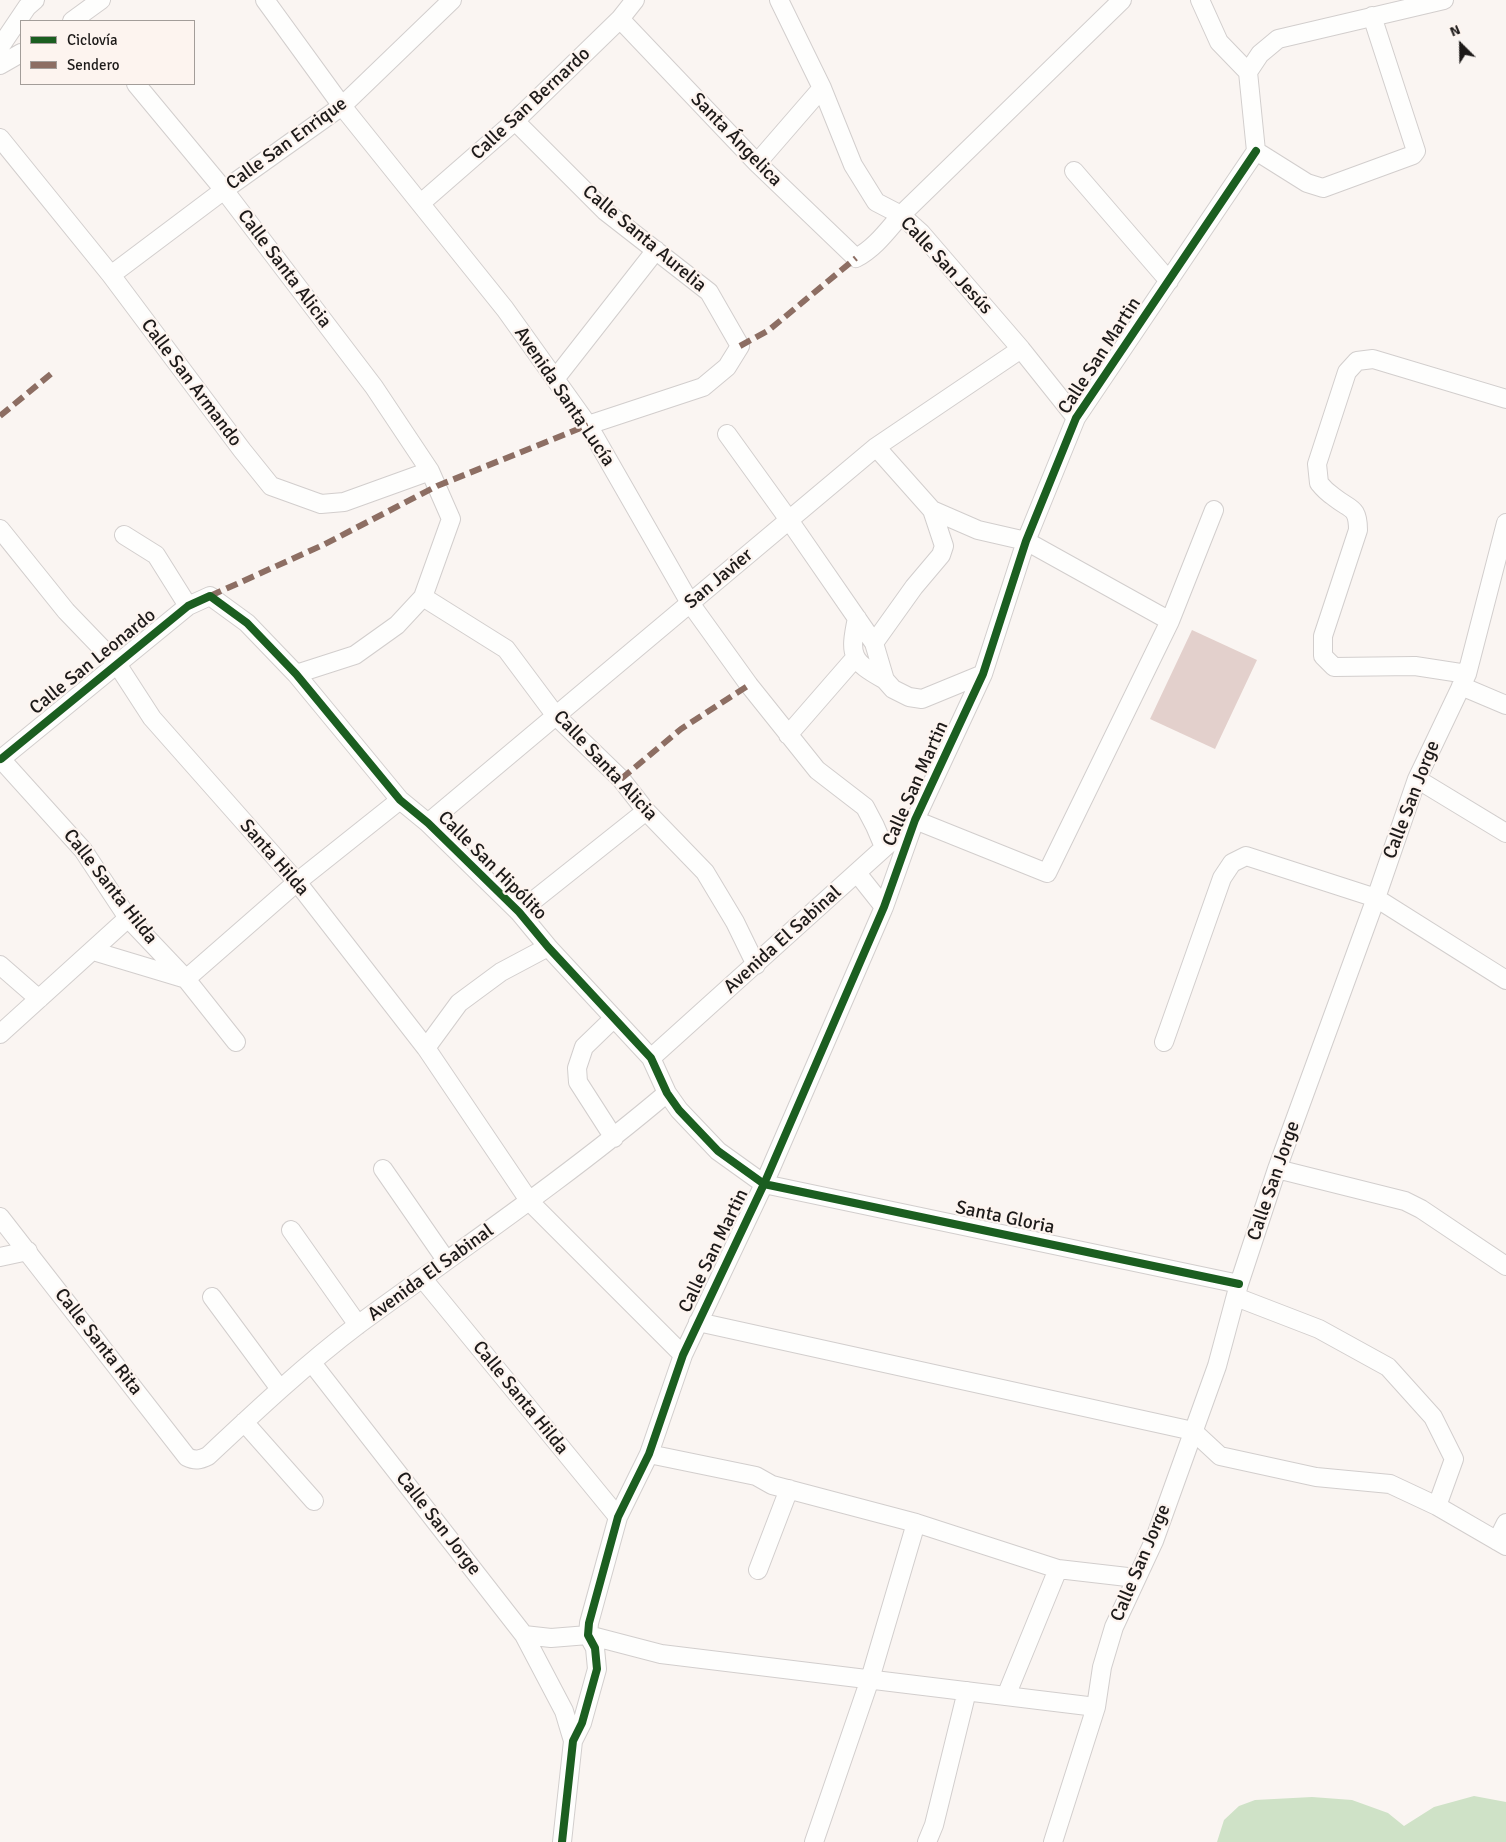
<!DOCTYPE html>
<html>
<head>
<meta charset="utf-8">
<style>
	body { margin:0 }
	#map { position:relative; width:1506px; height:1842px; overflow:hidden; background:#faf5f2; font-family:Signika,sans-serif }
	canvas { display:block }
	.legend { position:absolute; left:20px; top:20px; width:175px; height:65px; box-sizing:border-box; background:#fdf4ef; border:1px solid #a39d99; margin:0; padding:6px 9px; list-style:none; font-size:15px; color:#1d1a19 }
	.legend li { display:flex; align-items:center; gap:10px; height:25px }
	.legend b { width:25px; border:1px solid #a39d99 }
	.north { position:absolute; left:1436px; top:20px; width:50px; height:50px; -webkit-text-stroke:4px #fdf4ef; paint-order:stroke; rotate:337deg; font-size:14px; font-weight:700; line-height:20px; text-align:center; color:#1d1a19 }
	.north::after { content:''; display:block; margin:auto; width:18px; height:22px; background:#1d1a19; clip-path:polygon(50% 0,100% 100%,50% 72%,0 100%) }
</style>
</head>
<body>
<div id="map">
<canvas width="1506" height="1842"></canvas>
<ul class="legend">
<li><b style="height:6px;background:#1b5e20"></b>Ciclovía</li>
<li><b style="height:6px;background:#8d6e63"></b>Sendero</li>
</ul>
<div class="north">N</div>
</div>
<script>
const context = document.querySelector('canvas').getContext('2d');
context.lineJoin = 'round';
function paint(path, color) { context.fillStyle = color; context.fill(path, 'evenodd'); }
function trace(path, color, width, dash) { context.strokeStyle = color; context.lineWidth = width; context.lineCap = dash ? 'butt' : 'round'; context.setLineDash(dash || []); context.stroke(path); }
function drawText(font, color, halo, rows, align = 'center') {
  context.font = font + ' Signika,sans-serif'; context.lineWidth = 4.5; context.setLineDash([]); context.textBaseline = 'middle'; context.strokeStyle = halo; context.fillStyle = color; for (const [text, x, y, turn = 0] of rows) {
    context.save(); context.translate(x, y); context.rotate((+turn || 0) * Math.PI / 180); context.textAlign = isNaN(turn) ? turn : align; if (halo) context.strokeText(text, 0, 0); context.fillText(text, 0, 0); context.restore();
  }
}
paint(new Path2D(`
	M1474,1796L1506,1802V1842H1217L1224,1820L1239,1806L1255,1800L1312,1797L1352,1800L1388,1813L1404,1826L1434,1807Z`), '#cfe2c7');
paint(new Path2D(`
	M1192,630L1257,660L1215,749L1150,719Z`), '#e3d0cc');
const street = new Path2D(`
	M265,0L342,106L505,309L588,425L690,603L749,685L817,770L865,807L875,826L884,847
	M779,0L822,88L853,165L876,202L901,215L921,233L1021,349L1076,418
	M1200,0L1219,42L1248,72L1256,151L1307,183L1323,188L1413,155L1416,151L1372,16
	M620,19L757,163L856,258C875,248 887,231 901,215L1122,0
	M72,21L101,0
	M0,47L27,7L35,0
	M0,65L21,53
	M1248,72L1260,54L1278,39L1444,0
	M136,84L224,190L374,387L430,471L451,519L423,597L397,625L355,655L296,674
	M515,121L605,211L709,292L740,346L727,367L703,387L588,425
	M0,138L111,275L242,450L271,486L321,504L344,502L430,471
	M757,163L822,88
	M1074,171L1169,281
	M421,203L515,121L620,19L635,0
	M111,275L224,190L342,106L452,0
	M555,379L656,250
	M727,434L789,520L874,643L885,680L893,689L909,697L922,699L983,674
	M876,447L932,510L978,530L1026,541L1170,621
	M0,529L66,611L117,664L152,718L297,882L426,1048L530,1202L683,1355
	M124,535L156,555L188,606
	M423,597L506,649L556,716L621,779L646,811L705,872L735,922L756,965
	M857,618C849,656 851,661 885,680
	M874,643L914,587L941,555L944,546L932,510
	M1467,674L1415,666L1334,667L1323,656V636L1358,530C1358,506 1350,510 1334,497C1328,493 1323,488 1319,483L1317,464L1347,372L1357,361L1373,359L1506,399
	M1461,686L1506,705
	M788,735L855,658
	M0,758L83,850L128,918L186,979L236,1042
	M1,759L188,606L210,596L247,623L296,674L400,800L428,823L519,912L548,947L651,1058L667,1093L679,1110L718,1151L764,1184L1239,1284
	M1417,779L1506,833
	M428,823L876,447L1021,349
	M857,873L884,907
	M519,912L646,811
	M93,951L186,979L297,882L400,800
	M0,965L39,999
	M0,1034L128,918
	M1164,1042L1222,878L1232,863L1246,856L1376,898L1506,980
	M426,1048L459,1003L501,972L548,947
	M651,1058L915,820L1047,873L1170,621L1214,510
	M614,1138L578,1082L577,1068L584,1047L614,1018
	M383,1169L446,1260
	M1277,1169L1405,1201L1421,1209L1506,1266
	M0,1217L187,1457C195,1461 200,1460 208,1456C257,1410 306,1364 359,1324C463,1248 569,1176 667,1093
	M291,1230L358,1325
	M0,1257L28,1251
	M423,1279L618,1517
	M212,1297L280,1389
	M1236,1297L1319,1329L1388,1367L1433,1417L1454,1459L1437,1506
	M698,1322L1193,1431L1220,1456L1316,1477L1390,1484L1437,1506L1506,1546
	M312,1363L524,1635L551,1638L588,1635L661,1654L1096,1707
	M244,1422L314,1501
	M649,1454L756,1476L772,1485L916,1523L1058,1569L1136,1578
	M1497,1541L1506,1523
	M758,1570L789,1489
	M524,1635L564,1711L573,1741
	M1006,1696L1058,1569
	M562,1842L573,1741L582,1723L597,1669L595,1648L588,1635L589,1623L618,1517L649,1454L683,1355L764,1184L884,907L915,820L983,674L1026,541L1076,418L1256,151
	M814,1842L870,1679L916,1523
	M927,1842L934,1825L967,1691
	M1053,1842L1096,1707L1102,1667L1114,1627L1154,1541L1217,1366L1239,1284L1277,1169L1376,898L1417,779L1467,674L1506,523`);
trace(street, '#d2cecd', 20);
trace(street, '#fefefd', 18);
trace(new Path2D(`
	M740,346L769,330L856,258
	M0,416L52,373
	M210,596L323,545L437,486L588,425
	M621,779L681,729L749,685`), '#8d6e63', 6, [12, 6]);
trace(new Path2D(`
	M1,759L188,606L210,596L247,623L296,674L400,800L428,823L519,912L548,947L651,1058L667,1093L679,1110L718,1151L764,1184L1239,1284
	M562,1842L573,1741L582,1723L597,1669L595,1648L588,1635L589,1623L618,1517L649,1454L683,1355L764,1184L884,907L915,820L983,674L1026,541L1076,418L1256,151`), '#1b5e20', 8);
drawText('19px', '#1d1a19', '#fdf4ef', [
	["Calle San Bernardo",531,104,-43],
	["Santa Ángelica",736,140,46],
	["Calle San Enrique",287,144,-36],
	["Calle Santa Aurelia",644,239,40],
	["Calle San Jesús",946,266,47],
	["Calle Santa Alicia",284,269,53],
	["Calle San Martin",1100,356,-57],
	["Calle San Armando",191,383,53],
	["Avenida Santa Lucía",564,397,56],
	["San Javier",719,579,-40],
	["Calle San Leonardo",93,662,-39],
	["Calle Santa Alicia",605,766,47],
	["Calle San Martin",916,784,-66],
	["Calle San Jorge",1412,800,-69],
	["Santa Hilda",274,858,49],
	["Calle San Hipólito",492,866,45],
	["Calle Santa Hilda",110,887,52],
	["Avenida El Sabinal",783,940,-42],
	["Calle San Jorge",1274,1181,-71],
	["Santa Gloria",1005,1218,12],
	["Calle San Martin",714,1251,-64],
	["Avenida El Sabinal",431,1273,-36],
	["Calle Santa Rita",98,1342,52],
	["Calle Santa Hilda",520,1398,51],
	["Calle San Jorge",438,1524,52],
	["Calle San Jorge",1141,1563,-67]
]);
</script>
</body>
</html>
